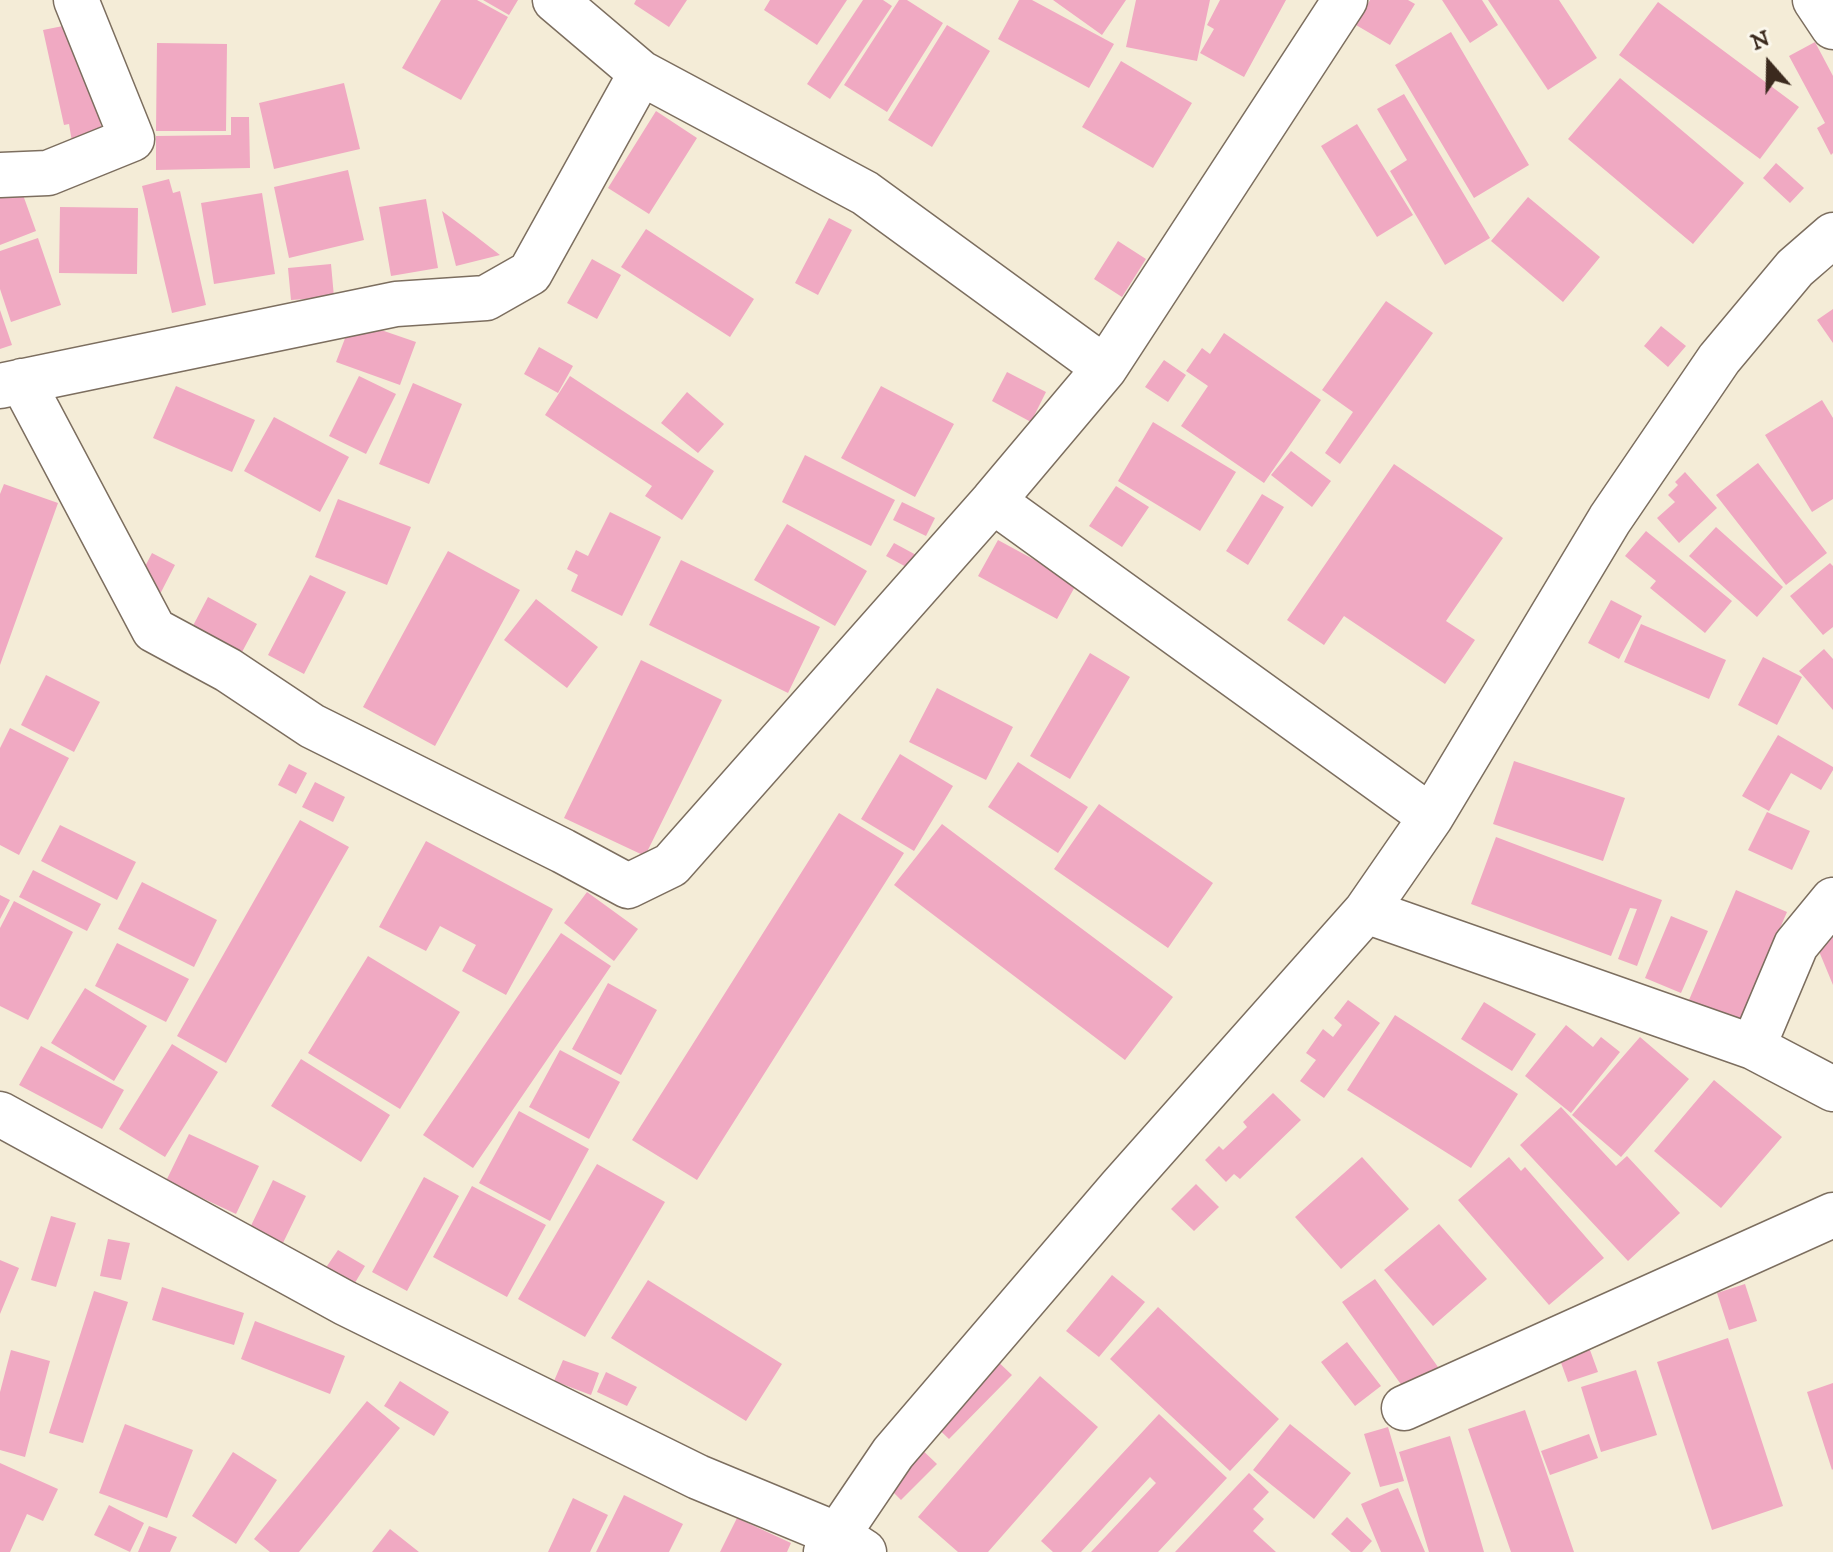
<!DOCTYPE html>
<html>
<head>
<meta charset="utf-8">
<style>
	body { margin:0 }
	#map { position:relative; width:1833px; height:1552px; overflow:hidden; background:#f4ecd7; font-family:"IM FELL DW Pica",serif }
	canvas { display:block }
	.north { position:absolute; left:1729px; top:24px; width:80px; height:80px; -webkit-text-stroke:6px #fbf7ec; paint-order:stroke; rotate:340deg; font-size:22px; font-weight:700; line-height:32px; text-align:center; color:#3b2a1e }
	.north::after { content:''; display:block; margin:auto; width:28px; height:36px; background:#3b2a1e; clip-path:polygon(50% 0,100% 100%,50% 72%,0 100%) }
</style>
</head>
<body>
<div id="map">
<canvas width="1833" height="1552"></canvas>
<div class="north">N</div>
</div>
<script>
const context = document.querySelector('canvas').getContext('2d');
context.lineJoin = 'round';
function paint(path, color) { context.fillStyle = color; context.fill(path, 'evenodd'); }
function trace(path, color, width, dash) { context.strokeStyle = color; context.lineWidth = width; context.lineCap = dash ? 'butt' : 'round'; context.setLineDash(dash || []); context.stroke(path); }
paint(new Path2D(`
	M441,0H477L508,17L461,100L402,68Z
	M483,0H518L509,15Z
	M636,0H687L669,27L634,4Z
	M770,0H847L817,45L764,10Z
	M863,0H883L892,6L830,99L807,84Z
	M899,0H907L943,23L887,112L844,85Z
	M1019,0H1032L1114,44L1089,88L998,39Z
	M1053,0H1126L1102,35Z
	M1136,0H1210L1197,61L1126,47Z
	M1220,0H1286L1244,77L1200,53L1214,29L1207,25Z
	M1370,0H1408L1415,4L1390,45L1356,25Z
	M1442,0H1482L1498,25L1470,43Z
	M1488,0H1559L1597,58L1548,90Z
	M1658,2L1799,107L1760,159L1619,55Z
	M78,23L103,135L72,142L69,124L64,125L43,30Z
	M947,25L990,51L932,147L888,120Z
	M1451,32L1529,165L1474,198L1395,65Z
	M1815,42L1833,76V153L1831,155L1817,128L1825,123L1789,56Z
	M157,43L227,44L226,131H156Z
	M1121,61L1192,103L1153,168L1082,127Z
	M1620,78L1744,183L1693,244L1568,139Z
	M344,83L360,149L274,169L259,103Z
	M1404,94L1490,238L1445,265L1390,171L1407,160L1377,109Z
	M656,111L697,138L649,214L608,188Z
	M231,117H249L250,168L156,170V136L231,135Z
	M1357,124L1413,215L1377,237L1321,146Z
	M1776,163L1804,188L1790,203L1763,178Z
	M348,170L364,240L289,258L274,187Z
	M169,179L173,193L180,191L206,305L172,313L142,186Z
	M18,181L36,231L0,245V187Z
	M262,193L275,274L214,284L201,203Z
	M1528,197L1600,257L1563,302L1491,241Z
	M426,199L438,268L391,276L379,207Z
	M60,207L138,208L137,274L59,273Z
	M442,211L473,234L500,255L456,266Z
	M829,218L852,230L818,295L795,283Z
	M646,229L754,299L730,337L621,267Z
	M38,238L61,305L11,322L0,289V251Z
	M1118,241L1146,259L1122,297L1094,279Z
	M592,259L621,275L597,319L567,303Z
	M331,264L334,297L291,300L288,268Z
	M1386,301L1433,333L1340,464L1325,453L1353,412L1322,390Z
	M1833,309V343L1817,320Z
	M0,310L12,345L0,349Z
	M352,320L416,342L400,385L336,362Z
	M1661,326L1686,346L1668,367L1644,346Z
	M1224,333L1321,400L1264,483L1181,426L1208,386L1186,371L1202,348L1210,354Z
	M539,347L573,366L558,393L524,374Z
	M1164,360L1186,375L1168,402L1145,387Z
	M1007,372L1046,392L1031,422L992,401Z
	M359,376L396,394L366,454L329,436Z
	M570,376L714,471L682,520L645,496L652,486L545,415Z
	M413,383L462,404L429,484L379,464Z
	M176,386L255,420L232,472L153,438Z
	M881,386L954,424L915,497L841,458Z
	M687,392L724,424L698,453L661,423Z
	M1822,400L1833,418V499L1812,512L1765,435Z
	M274,417L349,457L320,512L244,471Z
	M1153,422L1236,472L1200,531L1118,481Z
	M1291,451L1331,481L1312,507L1271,475Z
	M805,455L895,500L871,546L782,502Z
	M1758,463L1827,553L1786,585L1716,495Z
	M1394,464L1503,538L1446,621L1475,640L1445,684L1344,616L1324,645L1287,620Z
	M1685,472L1717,508L1679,543L1657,518L1675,502L1668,495L1678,485L1675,482Z
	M4,484L58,503L0,665V494Z
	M1116,486L1149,507L1122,547L1089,526Z
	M1262,494L1284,507L1248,565L1226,551Z
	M338,499L411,527L387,585L315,557Z
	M902,502L935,518L926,536L893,520Z
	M610,512L661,537L622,616L571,591L578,575L567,569L576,550L588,556Z
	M787,524L867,571L835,626L754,580Z
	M1716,527L1783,587L1757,617L1689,556Z
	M1646,531L1732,601L1705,633L1650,588L1656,581L1625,556Z
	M998,540L1077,583L1057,619L978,576Z
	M894,543L918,556L910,569L886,556Z
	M448,551L520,590L435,746L363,707Z
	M152,553L175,565L157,600L134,588Z
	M681,560L820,627L788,693L649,625Z
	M1830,563L1833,566V627L1823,635L1790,596Z
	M310,575L346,592L304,674L268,655Z
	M208,597L257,624L234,667L185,641Z
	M536,599L598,647L567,688L504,640Z
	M1611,600L1642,616L1619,659L1588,643Z
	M1641,624L1726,660L1709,699L1624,662Z
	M1824,649L1833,659V710L1799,671Z
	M1090,653L1130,677L1070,779L1030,756Z
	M1763,657L1802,677L1777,725L1738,705Z
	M641,660L722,700L645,856L564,818Z
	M46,675L100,702L74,752L21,725Z
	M937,688L1013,727L986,780L909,742Z
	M10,728L69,758L19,855L0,845V748Z
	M1778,735L1833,767V770L1821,790L1791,773L1769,811L1742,796Z
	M900,754L953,786L914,851L861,819Z
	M1514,761L1625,798L1603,861L1493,824Z
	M1018,762L1088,807L1058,853L988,807Z
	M289,764L307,773L296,794L278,785Z
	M315,782L345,797L333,822L302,807Z
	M1099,804L1213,883L1168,948L1054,869Z
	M1767,812L1810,831L1792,870L1748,850Z
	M839,813L904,853L697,1180L632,1140Z
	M300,820L349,847L226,1063L177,1036Z
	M942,824L1173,997L1125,1060L894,885Z
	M60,825L136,862L117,900L41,861Z
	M1496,837L1662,900L1637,966L1618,959L1637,909L1630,908L1611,956L1471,904Z
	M426,841L553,909L506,995L462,971L476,945L440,926L426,951L379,927Z
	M33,870L101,904L87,931L19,897Z
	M142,882L217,920L194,967L118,929Z
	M1736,890L1787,912L1739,1023L1686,1007Z
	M587,892L638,929L614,961L564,923Z
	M0,895L10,900L0,919Z
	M14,901L73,932L28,1020L0,1006V928Z
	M1671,916L1708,931L1681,993L1645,978Z
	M561,933L611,966L473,1168L423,1135Z
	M1833,936V985L1816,944Z
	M117,943L189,979L166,1022L95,986Z
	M368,956L460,1012L400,1109L308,1053Z
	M608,983L657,1010L621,1075L572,1049Z
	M85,988L147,1026L114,1081L51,1043Z
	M1348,1000L1380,1023L1324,1098L1300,1081L1316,1060L1306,1053L1323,1029L1333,1037L1342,1025L1334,1018Z
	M1484,1002L1536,1034L1512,1071L1461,1039Z
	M1395,1015L1518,1094L1471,1168L1347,1090Z
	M1566,1025L1593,1047L1601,1037L1620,1052L1571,1113L1525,1076Z
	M1640,1037L1689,1079L1621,1157L1572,1115Z
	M172,1044L218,1072L165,1157L119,1129Z
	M41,1046L124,1090L102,1129L19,1085Z
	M560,1050L620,1082L589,1139L529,1107Z
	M301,1059L390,1115L361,1162L271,1106Z
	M1714,1080L1782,1137L1721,1208L1654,1151Z
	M1273,1093L1301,1120L1240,1179L1234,1174L1226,1182L1205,1160L1219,1146L1223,1150L1247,1127L1243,1122Z
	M1561,1107L1616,1166L1627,1156L1680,1213L1628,1261L1520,1145Z
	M519,1111L589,1149L550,1221L479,1183Z
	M189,1134L259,1166L236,1214L166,1181Z
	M1362,1157L1409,1209L1341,1269L1295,1217Z
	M1509,1157L1521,1171L1525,1167L1604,1258L1549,1305L1458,1200Z
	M597,1164L665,1202L585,1337L518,1299Z
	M424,1177L459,1196L407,1291L372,1272Z
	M273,1180L306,1196L280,1249L247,1234Z
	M1196,1184L1219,1207L1194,1231L1171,1209Z
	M472,1186L546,1225L507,1297L433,1257Z
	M51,1216L76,1223L56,1287L31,1280Z
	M1439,1224L1487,1279L1433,1326L1384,1270Z
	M108,1239L130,1243L121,1280L100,1276Z
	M338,1250L365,1266L353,1286L325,1269Z
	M0,1260L19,1268L0,1314Z
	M1112,1275L1145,1302L1099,1357L1066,1331Z
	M1375,1279L1438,1367L1405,1390L1342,1302Z
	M648,1280L782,1364L746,1421L611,1338Z
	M1745,1284L1757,1321L1729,1330L1717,1293Z
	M162,1287L244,1313L234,1345L152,1320Z
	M94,1291L128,1302L83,1443L49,1433Z
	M1158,1307L1279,1419L1230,1471L1110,1359Z
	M255,1321L345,1356L330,1394L241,1359Z
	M1728,1338L1783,1506L1712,1530L1657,1362Z
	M1586,1339L1598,1372L1568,1382L1556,1349Z
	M1347,1342L1381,1386L1355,1406L1321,1362Z
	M11,1350L50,1361L25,1457L0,1450V1392Z
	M992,1356L1012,1375L949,1439L929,1420Z
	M563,1360L599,1373L591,1395L554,1381Z
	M1636,1370L1657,1435L1601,1452L1581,1387Z
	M606,1372L637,1387L627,1406L597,1392Z
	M1040,1376L1098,1427L988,1552H958L918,1517Z
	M400,1381L449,1412L434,1436L384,1406Z
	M1833,1383V1469L1832,1470L1807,1392Z
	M367,1401L400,1428L299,1552H270L254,1539Z
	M1525,1410L1574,1552H1511L1468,1429Z
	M1159,1414L1227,1478L1158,1552H1091L1156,1483L1150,1477L1081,1552H1053L1041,1541Z
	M125,1424L193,1450L167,1518L99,1493Z
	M1290,1424L1351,1473L1314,1519L1253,1470Z
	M1388,1427L1404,1481L1380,1487L1364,1434Z
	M1589,1434L1598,1458L1550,1475L1541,1451Z
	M1450,1436L1484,1552H1429L1399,1452Z
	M917,1445L937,1464L901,1500L882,1481Z
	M233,1452L277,1480L236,1544L192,1516Z
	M0,1463L58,1489L43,1521L27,1514L10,1552H0Z
	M1249,1473L1269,1492L1253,1509L1264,1519L1253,1531L1276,1552H1175Z
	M1398,1488L1425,1552H1381L1361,1504Z
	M624,1495L683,1524L669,1552H596Z
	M573,1498L608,1515L590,1552H548Z
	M109,1505L144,1523L130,1552L94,1535Z
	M1347,1517L1372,1541L1362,1552H1351L1331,1534Z
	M737,1518L791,1543L787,1552H720Z
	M149,1526L177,1537L170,1552H138Z
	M390,1529L419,1552H372Z`), '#f0a9c2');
const minor = new Path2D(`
	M555,0L641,73L865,193L1105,368
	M1815,0L1833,27
	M0,175L48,173L132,139L76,0
	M22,381L154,630L228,670L312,726L563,851L628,886L671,865L993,501L1105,368L1345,0
	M0,386L396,304L486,298L530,273L641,73
	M993,501L1431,817
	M1366,911L1753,1047L1833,1089
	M1753,1047L1796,945L1833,900
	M0,1114L345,1303L698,1477L838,1535L864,1552
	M1404,1408L1833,1215
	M826,1552L893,1453L1120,1188L1366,911L1431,817L1610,519L1719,359L1795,268L1833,235`);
trace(minor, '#7c6e5f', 47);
trace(minor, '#fff', 44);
</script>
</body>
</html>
